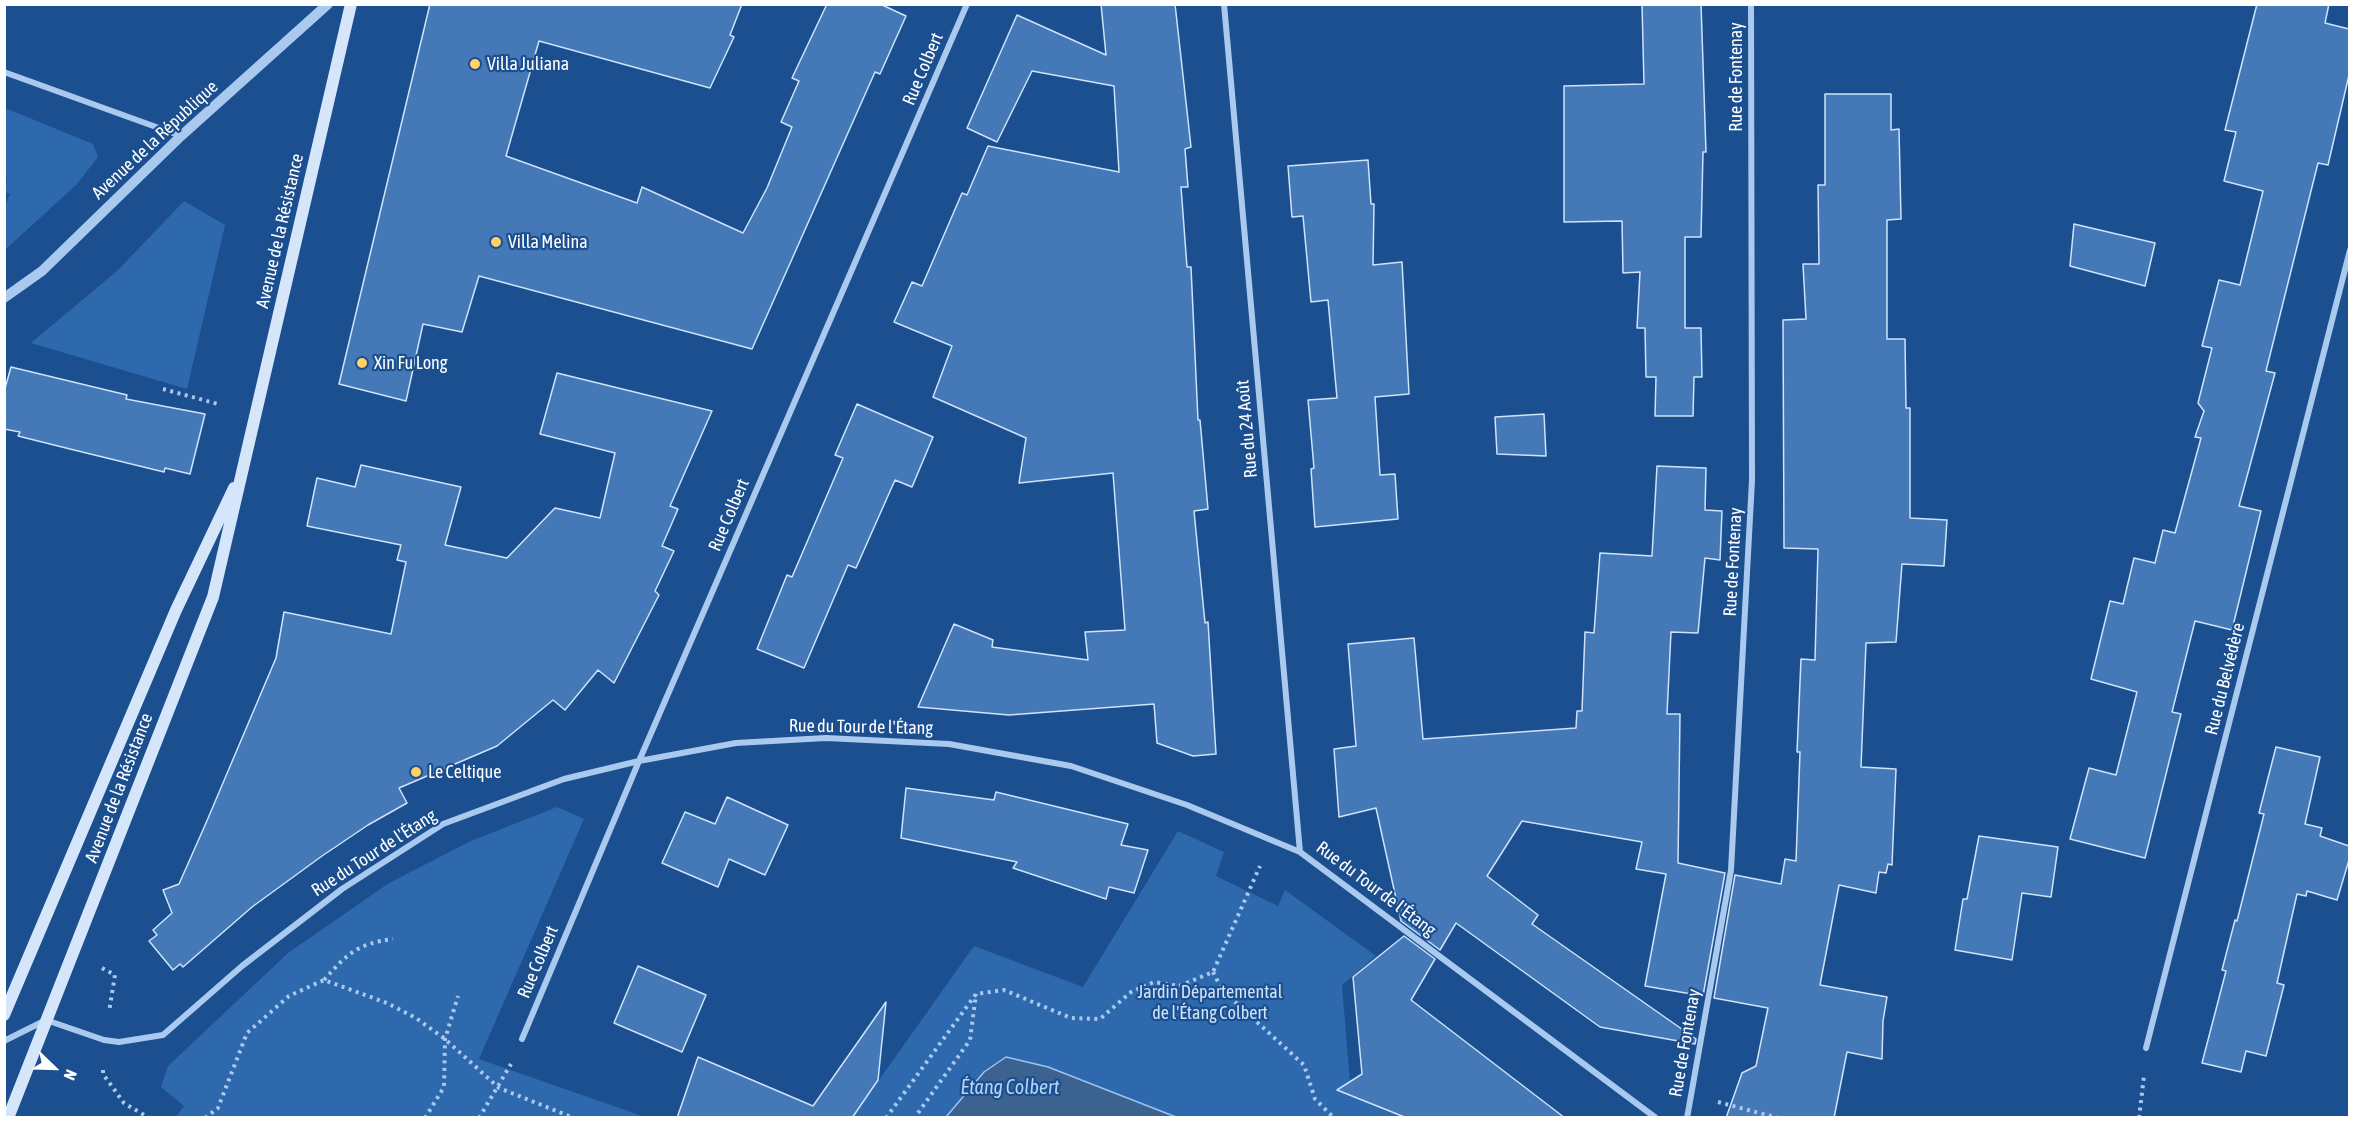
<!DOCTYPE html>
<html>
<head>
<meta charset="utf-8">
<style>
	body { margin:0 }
	#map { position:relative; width:2354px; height:1122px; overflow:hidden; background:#1b4f8f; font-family:"Asap Condensed",sans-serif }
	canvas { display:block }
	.frame { position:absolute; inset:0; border:6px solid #fff; pointer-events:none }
	.north { position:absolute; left:24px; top:1038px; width:60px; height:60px; -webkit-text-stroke:4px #1b4f8f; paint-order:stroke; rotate:113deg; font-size:16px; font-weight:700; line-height:24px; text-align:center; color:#fff }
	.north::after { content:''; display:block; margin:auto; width:21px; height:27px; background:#fff; clip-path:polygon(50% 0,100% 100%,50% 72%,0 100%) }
</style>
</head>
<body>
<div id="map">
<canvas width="2354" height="1122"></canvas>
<div class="frame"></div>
<div class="north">N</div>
</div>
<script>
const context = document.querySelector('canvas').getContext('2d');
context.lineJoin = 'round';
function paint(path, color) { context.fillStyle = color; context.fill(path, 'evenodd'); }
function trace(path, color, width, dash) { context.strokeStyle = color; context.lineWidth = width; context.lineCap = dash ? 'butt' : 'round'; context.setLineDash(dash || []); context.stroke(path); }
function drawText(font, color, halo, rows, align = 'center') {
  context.font = font + ' "Asap Condensed",sans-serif'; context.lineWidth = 4.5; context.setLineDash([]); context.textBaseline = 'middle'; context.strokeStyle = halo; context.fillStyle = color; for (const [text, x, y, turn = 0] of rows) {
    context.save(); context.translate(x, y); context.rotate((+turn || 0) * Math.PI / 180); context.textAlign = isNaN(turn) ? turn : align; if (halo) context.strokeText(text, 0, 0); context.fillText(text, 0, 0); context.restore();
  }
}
paint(new Path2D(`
	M5,108L93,144L98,157L77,184L5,250V206L10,194L5,192L7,177L4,175Z
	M184,201L225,225L187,389L31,343L118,270Z
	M557,807L584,819L479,1059L645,1117H176L184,1106L161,1087L168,1066L288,953L389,883L471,841Z
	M1178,831L1224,852L1216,876L1278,906L1285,890L1376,956L1342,985L1350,1082L1406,1118H852L974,946L1083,987Z`), '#2e69ad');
const water = new Path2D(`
	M1006,1057L1048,1067L1176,1117H946L984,1072Z`);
paint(water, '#3c6290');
trace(water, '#9cc4f0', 1.5);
const building = new Path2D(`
	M430,4H742L730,35L734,37L710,88L539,41L506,156L637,203L642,187L743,233L767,188L792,127L781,122L799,81L792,78L827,4H880L906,16L880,74L875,72L752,349L479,276L462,332L423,324L406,401L339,384Z
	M1101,4H1175L1191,147L1185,149L1188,187H1181L1187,267H1191L1198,420H1200L1208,509L1194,511L1205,623L1208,622L1216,754L1193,756L1157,743L1154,704L1009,715L918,707L954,624L993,640L992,647L1088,660L1085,632L1125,630L1113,473L1019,483L1026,438L933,397L952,346L894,322L912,282L922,286L962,193L967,195L988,146L1119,172L1114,86L1032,71L997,142L967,128L1017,15L1106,55Z
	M1642,4H1701L1706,152H1703L1701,237H1685V328H1701L1702,377H1694L1693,416H1655L1656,377H1646L1645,328H1637L1640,272L1623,273L1622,221L1564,222V86L1644,84Z
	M2257,4H2329L2325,23L2349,29V75L2328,165L2318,163L2266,371L2275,373L2239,506L2261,511L2232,630L2195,621L2172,712L2181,714L2145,858L2070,839L2089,768L2116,775L2137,692L2091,679L2110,601L2123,604L2134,558L2155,563L2163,530L2175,533L2201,438L2195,437L2204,411L2198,403L2212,348L2202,346L2219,280L2240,285L2263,191L2224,181L2236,132L2225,130Z
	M1825,94H1891V130L1899,129L1901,219L1887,220V339H1905L1906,408H1910V518L1947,520L1944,566L1902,564L1896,642L1866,643L1861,767L1896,769L1892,865L1888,864L1886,873L1879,872L1876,893L1839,885L1820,985L1887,997L1883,1021L1882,1059L1847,1052L1834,1118H1726L1742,1073L1756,1066L1768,1008L1714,998L1735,875L1781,884L1785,859L1796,861L1800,752H1797L1801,659L1815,660L1818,549L1784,548L1783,320L1806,319L1803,264H1819L1818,185H1825Z
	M1368,160L1371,204H1374L1373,265L1402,262L1409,394L1375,397L1380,475L1395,474L1398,519L1315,527L1311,469L1314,468L1308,400L1337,398L1328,300L1311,302L1303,216L1292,217L1288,166Z
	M2074,224L2155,243L2145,286L2070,266Z
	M11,367L127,395L126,399L205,414L190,474L165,468L164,472L70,449L18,436L20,432L4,429V392Z
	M557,373L712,411L670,506L678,509L662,546L674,551L655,591L659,595L614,683L598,670L565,710L553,700L497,746L399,788L407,803L368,825L322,856L252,907L183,967L180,964L173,970L149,941L157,935L153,930L172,913L163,890L179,884L206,823L276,658L284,612L391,634L406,562L397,560L401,545L307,526L317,478L355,487L361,465L461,487L445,545L507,558L555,508L600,518L615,453L540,434Z
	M857,404L933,437L912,487L895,480L856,568L848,565L804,668L757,649L787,575L792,577L843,458L835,455Z
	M1544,414L1546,456L1497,454L1495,417Z
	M1657,466L1706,468L1705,510L1722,511L1720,560L1705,558L1698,633L1671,632L1667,714H1680L1678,863L1725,873L1703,996L1645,986L1666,874L1636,869L1642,842L1522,821L1487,876L1538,915L1532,924L1696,1039L1695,1044L1600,1027L1456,923L1440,950L1401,921L1376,808L1339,817L1334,749L1356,746L1348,644L1414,638L1423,739L1576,728L1577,711H1582L1585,632L1594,633L1600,553L1652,556Z
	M2276,747L2320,757L2305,824L2322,828L2320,836L2349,846V860L2337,900L2307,891L2306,896L2297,894L2277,983L2284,985L2266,1056L2246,1051L2241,1072L2202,1063L2226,971L2222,970L2235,920L2237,921L2264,814L2259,813Z
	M906,788L994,800L996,792L1128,824L1121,845L1148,850L1134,893L1109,887L1106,899L1013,868L1017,862L901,838Z
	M727,797L788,825L765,875L729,859L718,887L662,863L685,812L715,824Z
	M1979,836L2058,847L2051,897L2022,893L2012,960L1955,950L1963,899H1967Z
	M1404,936L1435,959L1411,1000L1565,1118H1407L1337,1090L1362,1074L1353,977Z
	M638,966L706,995L682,1052L614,1023Z
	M886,1002L878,1080L852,1118H677L698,1057L813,1106Z`);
paint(building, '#4478b7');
trace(building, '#cfe3fa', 1.5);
trace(new Path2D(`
	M163,389L218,404
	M102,968L115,975L109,1012
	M1213,972L1222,990L1304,1065L1315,1099L1334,1118
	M324,980C348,953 357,944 393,939
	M103,1070V1074L124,1103L149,1118
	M1718,1102L1778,1118
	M918,1113L970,1040L976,994
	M205,1118L218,1108L247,1033L289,996L324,980L387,1003L416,1018L445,1039L499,1088L574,1118
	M425,1118L444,1087L445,1039L458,996
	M479,1118L511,1064
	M886,1118L976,994L1004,990L1071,1018L1100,1019L1131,992L1154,982L1179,986L1213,972L1260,866
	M2139,1118L2144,1076`), '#a9c9ee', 4, [3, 4.5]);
trace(new Path2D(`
	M1224,4L1300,852
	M4,72L181,136
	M522,1039L639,761L967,4
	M4,1041L46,1020L104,1040L119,1042L163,1035L242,966L342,889L443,824L564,779L639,761L736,743L826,738L949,744L1071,766L1187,805L1300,852L1656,1118
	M2146,1048L2350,250
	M1687,1118L1731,870L1752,480L1751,4`), '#a9c9ee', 6);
trace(new Path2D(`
	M4,298L42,271L181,136L328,4`), '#a9c9ee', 10);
trace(new Path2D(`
	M4,1015L176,610L234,488
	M8,1118L213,597L351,4`), '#d6e6fa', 12);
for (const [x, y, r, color] of [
	[475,64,6,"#ffd166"],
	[496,242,6,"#ffd166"],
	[362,363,6,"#ffd166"],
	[416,772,6,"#ffd166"]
]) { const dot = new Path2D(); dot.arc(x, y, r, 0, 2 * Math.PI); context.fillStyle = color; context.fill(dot); trace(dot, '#1b4f8f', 2); }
drawText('18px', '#fff', '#1b4f8f', [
	["Villa Juliana",487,64],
	["Villa Melina",508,242],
	["Xin Fu Long",374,363],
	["Le Celtique",428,772]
], 'left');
drawText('18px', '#fff', '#1b4f8f', [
	["Rue Colbert",923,69,-67],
	["Rue de Fontenay",1736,77,-90],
	["Avenue de la République",155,140,-43],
	["Avenue de la Résistance",280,231,-77],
	["Rue du 24 Août",1247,429,-95],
	["Rue Colbert",729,515,-67],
	["Rue de Fontenay",1733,562,-87],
	["Rue du Belvédère",2225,679,-76],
	["Rue du Tour de l'Étang",861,727,1],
	["Avenue de la Résistance",119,788,-69],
	["Rue du Tour de l'Étang",374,853,-33],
	["Rue du Tour de l'Étang",1376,889,37],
	["Rue Colbert",538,962,-67],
	["Rue de Fontenay",1685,1043,-80]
]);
drawText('18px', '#cfe3fa', '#1b4f8f', [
	["Jardin Départemental",1210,992],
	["de l'Étang Colbert",1210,1013]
]);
drawText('italic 20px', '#b5d3f5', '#1b4f8f', [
	["Étang Colbert",1010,1088]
]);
</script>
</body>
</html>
